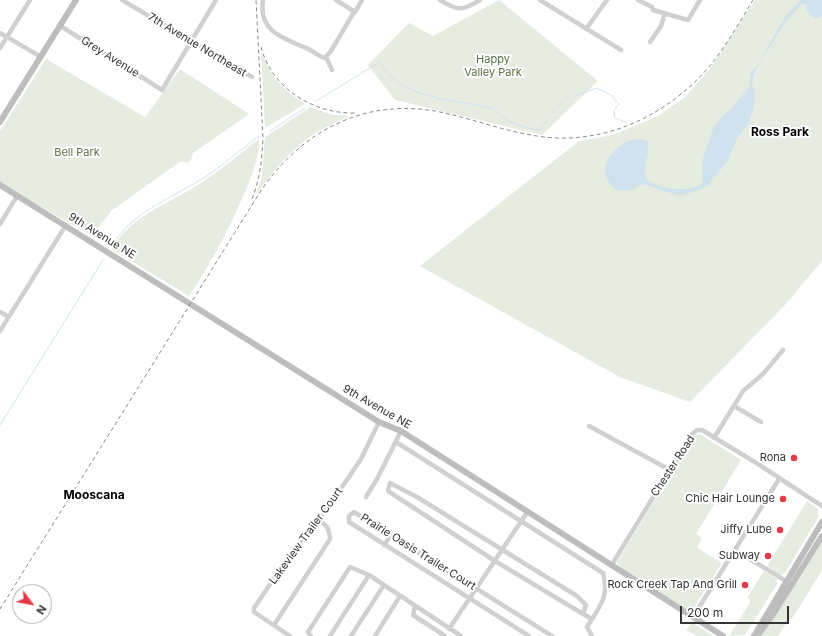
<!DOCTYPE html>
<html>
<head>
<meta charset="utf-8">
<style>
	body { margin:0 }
	#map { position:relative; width:822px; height:636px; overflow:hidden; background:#fff; font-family:Inter,sans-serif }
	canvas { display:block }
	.north { position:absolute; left:12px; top:584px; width:40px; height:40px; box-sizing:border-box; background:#fff; border:1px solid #adadad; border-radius:50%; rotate:122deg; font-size:11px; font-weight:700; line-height:16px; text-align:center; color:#333 }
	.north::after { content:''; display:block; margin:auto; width:14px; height:18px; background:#e63946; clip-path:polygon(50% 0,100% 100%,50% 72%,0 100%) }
	.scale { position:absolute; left:680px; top:606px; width:109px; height:18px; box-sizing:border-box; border:2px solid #333; border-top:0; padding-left:5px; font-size:12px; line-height:14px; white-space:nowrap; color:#333; -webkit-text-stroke:3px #fff; paint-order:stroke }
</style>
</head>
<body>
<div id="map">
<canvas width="822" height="636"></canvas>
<div class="north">N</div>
<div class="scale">200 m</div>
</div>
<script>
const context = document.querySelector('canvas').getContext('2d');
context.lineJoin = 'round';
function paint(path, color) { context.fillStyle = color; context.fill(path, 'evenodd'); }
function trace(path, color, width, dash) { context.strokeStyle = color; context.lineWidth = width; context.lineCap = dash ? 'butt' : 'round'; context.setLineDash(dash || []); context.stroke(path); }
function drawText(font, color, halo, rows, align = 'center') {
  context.font = font + ' Inter,sans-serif'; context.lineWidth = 4; context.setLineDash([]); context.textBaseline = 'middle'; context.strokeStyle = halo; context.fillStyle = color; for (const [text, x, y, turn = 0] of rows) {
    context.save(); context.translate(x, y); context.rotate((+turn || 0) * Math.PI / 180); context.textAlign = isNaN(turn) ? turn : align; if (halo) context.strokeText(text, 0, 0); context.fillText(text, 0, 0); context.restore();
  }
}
paint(new Path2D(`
	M499,0L598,81L542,135L395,100L368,65L409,23L433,36Z
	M755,0H822V261L783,307L690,402L620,377L420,266L579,141L613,135L658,116L685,97L709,70Z
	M261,52C272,78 282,89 305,104L265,128Z
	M46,59L145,117L180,69L249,114L193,153L191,160L188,163L181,161L111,211L92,236L0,183V131Z
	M310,107L333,115L351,116C306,132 283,158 256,195L262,176L265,137Z
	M259,139C263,169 208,271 189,296L111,249C136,212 163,207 198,185C220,171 239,154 259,139Z
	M700,434L741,460L696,534L702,538L697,548L722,563L695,606L690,611L623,571L617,562L692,439L696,435Z
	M807,501L818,509V518L785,573L781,575L767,566Z
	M822,537V570L792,619H789L778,636H761Z
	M764,571L777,579V584L745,635L729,636L749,604L750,600L747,598Z
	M692,623L694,624L714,636H697L686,630Z`), '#e6ecdf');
paint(new Path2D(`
	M800,0H822V16L815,19L807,11L805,4H801L785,23L756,68L752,82L755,97L753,110L748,124L737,139L728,160L708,186L693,192L680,195L667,192L645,184L640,185L630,191L616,190C613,187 610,184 608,181C594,158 633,130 648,142C650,153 643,171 645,176C651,189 691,194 702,183V162L713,129L723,115L731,109L750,86V73L758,64L785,17Z`), '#cfe2ee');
trace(new Path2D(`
	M574,96L597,88L611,95L619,104L614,110L615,118L627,123
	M316,101L380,62C401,100 453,99 490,108C497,109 501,117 507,120C517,126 528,128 539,130L548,120
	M551,114L567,98
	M270,131L305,108
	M112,245C134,212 165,201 197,182C219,169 239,151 259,136
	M0,425L103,260`), '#cfe2ee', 1);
trace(new Path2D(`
	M122,0L252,77
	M263,0C258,31 282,38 306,48C312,50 318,56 325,58L331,51L354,12
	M336,0L355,12L362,0
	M440,0C458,11 462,11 480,0
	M540,0L621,50
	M638,0L652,7L653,10L688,20L700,0
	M59,25L162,90L216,0
	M586,29L607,0
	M0,33L41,57
	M650,42L661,26L665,13
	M0,48L30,0
	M326,57L332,70
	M0,224L17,196
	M0,312L9,317
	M0,331L66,225
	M734,406L761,422
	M589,426L670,470
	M714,438L743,391L763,374L783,350
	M396,442L603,573C610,596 599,608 587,627L592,636
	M366,497L377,479L401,431
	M384,545L391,535
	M735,550L786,581
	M611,566L692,434L697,430H702L758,464L822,506
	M415,606L413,615L445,636
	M583,614L586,605L577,596L417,497L390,483L388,491L495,561L583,614L592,619
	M693,617L779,479
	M274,625L330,539C329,528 327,525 318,520
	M449,629L528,511
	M290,636L254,612V608L285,562L336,496L361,459L379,422
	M311,636L308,632L350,567L369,575L461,636
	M330,636L369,575
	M351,636L384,585
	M375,636L400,596
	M529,636L349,522V516L354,512L552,636`), '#d0d0d0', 4.5);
trace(new Path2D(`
	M0,122L76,0
	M0,185L379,422L401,431L723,636
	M754,636L822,522
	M757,636L772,616L822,536`), '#bdbdbd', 6);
trace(new Path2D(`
	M261,47C272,89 314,114 355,113
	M252,199C260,179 262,160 263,138L256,0
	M0,609L262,189C305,128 369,96 445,113C489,123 534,143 581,137C630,132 676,105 708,68C725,48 739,23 753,0`), '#888', 1, [4, 3]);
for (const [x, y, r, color] of [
	[794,458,4,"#e63946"],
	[783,499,4,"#e63946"],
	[780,530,4,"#e63946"],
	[768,556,4,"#e63946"],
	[745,585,4,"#e63946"]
]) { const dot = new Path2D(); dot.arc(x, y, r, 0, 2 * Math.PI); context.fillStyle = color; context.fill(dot); trace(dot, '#fff', 1.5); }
drawText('11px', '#333', '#fff', [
	["7th Avenue Northeast",197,45,31],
	["Grey Avenue",110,57,32],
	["9th Avenue NE",102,236,32],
	["9th Avenue NE",377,407,30],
	["Chester Road",673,466,-57],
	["Lakeview Trailer Court",306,536,-54],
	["Prairie Oasis Trailer Court",418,552,32]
]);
drawText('11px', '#56703f', '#fff', [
	["Happy",493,60],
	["Valley Park",493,73],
	["Bell Park",77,153]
]);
drawText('11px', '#333', '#fff', [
	["Rona",786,458],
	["Chic Hair Lounge",775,499],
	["Jiffy Lube",772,530],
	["Subway",760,556],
	["Rock Creek Tap And Grill",737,585]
], 'right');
drawText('bold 12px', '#000', '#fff', [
	["Ross Park",780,132],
	["Mooscana",94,495]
]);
</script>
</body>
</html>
